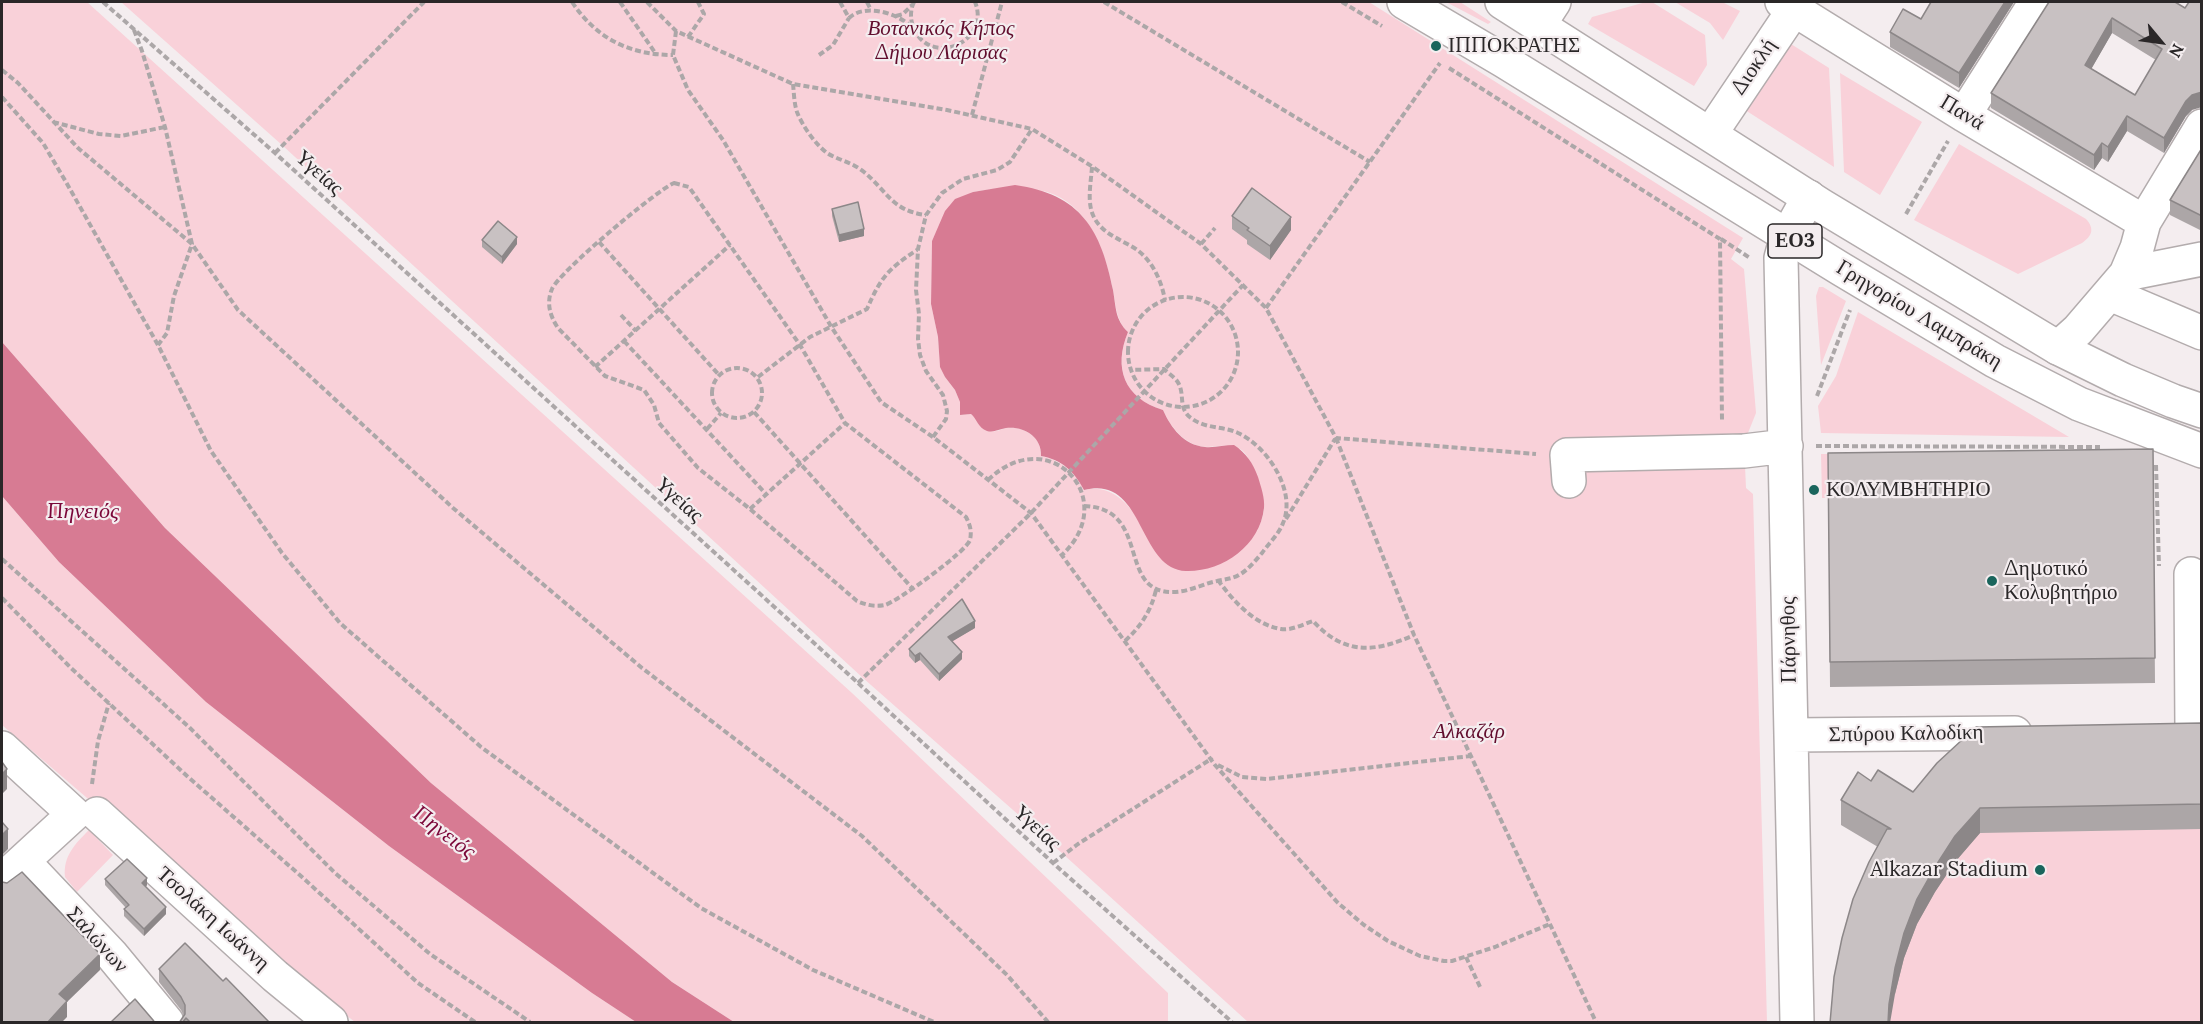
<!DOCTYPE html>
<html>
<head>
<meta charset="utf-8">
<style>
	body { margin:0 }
	#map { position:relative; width:2203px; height:1024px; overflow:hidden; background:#f4edef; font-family:Lora,serif }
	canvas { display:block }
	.frame { position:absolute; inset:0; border:3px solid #2a2728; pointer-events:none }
	.north { position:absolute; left:2131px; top:12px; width:60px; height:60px; -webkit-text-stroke:4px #f4edef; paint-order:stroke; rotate:119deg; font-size:16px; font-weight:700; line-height:24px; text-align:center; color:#2a2728 }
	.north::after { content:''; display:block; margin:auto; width:21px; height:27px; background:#2a2728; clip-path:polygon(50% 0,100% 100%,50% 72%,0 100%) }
</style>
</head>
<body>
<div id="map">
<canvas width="2203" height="1024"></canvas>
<div class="frame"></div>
<div class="north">N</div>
</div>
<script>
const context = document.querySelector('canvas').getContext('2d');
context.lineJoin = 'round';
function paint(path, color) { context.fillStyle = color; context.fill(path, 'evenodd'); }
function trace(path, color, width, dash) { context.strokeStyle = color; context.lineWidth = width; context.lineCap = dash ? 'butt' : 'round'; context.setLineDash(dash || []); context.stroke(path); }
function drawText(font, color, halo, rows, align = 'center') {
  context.font = font + ' Lora,serif'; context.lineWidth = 4.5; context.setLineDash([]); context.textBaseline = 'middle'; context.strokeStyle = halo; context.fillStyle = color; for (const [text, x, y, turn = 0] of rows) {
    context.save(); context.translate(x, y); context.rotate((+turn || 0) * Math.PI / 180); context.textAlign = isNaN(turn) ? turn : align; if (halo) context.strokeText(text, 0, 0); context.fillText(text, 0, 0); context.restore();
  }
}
paint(new Path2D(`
	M2,2H87L852,693L1168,993V1022H734L672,982L431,783L165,528L2,342Z
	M121,2H1369L1743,238L1731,259L1744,269L1756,413L1744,443L1746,488L1753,494L1767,1022H1248L1063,854L863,678L282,145ZM992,189C1007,190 1032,188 1047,192C1089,205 1105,251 1113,290C1116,306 1116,321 1128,332C1113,368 1124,398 1163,410C1171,428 1186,447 1208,447C1219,446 1230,444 1240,449C1252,455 1265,497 1264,509C1263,517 1260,524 1257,531L1140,523C1128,502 1110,484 1084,490C1074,471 1062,461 1041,456C1042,437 1024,426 1006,428C1002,429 997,432 993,431C982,428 978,420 971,414L960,415V402L955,390L945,377L940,366L938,337L931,304L932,241L950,205L973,192Z
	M1446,2H1460L1491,22L1488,24Z
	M1646,2H1652L1705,35L1707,65L1694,86L1588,24L1592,17Z
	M1675,2H1722L1740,11L1723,40L1710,23Z
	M1783,39L1829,68L1834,167L1742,108Z
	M1840,73L1922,122L1880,195L1844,172Z
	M1959,144L2086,219C2095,229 2092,236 2082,243L2018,274L1914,220Z
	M1819,287H1823L1846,301L1821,365L1816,296Z
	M1858,312L2069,437L1821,433L1818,406L1836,376Z
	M1821,454H1833V477L1827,478V498H1822Z
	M2,496L59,562L206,702L389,846L592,993L636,1022H355L291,973L2,725Z
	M2201,748V1022H1832L1888,852Z
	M89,830L113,855L77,892L65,877C63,856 75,844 89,830Z`), '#f9d1d9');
paint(new Path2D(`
	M1015,185C1081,194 1101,230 1113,290C1116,307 1115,320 1128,332C1113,368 1124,398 1163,410C1171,428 1184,445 1205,447C1214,448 1225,445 1234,445C1246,453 1253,463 1258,477C1261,487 1265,498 1264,508C1260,546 1222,572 1186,571C1137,569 1145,474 1084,490C1074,471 1062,460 1041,456C1042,437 1024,426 1006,428C999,429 994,433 987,431C978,428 977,419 971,414L960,415V402L955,390L945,377L940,367L938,337L931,304L932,241L945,211L955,199L973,192Z
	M2,342L165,528L431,783L672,982L734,1022H636L592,993L389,846L206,702L59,562L2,496Z`), '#d77b93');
const minor = new Path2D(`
	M1782,2L1964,115L2144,222
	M1539,25L1554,2
	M1964,115L2036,2
	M1711,133L1799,2
	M2126,274L2202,259
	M2110,294L2202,333
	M2058,348L2078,330L2126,274L2137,248L2144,222L2202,126
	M1569,481L1567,455L1744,451L1786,446
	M2191,574L2192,731
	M1791,735L2015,733
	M2,748L74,814L2,880
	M97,814L275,976L331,1022
	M23,861L111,954L167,1022
	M1797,1022L1781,258L1787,236L1809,197`);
const major = new Path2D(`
	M1404,2L1504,61L1841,269L1995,361L2079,404L2202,451
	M1502,2L1822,206L2058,348L2123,380L2173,401L2202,411`);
trace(minor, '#b3acad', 36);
trace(major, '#b3acad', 36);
trace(new Path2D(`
	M103,2L275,153L858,683L1053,863L1232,1022
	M572,2C596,38 629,55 673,55
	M620,2L656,54
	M647,2L676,31L793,84L947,110L1032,129L1093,167L1201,244L1266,308L1336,438L1536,454
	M840,2L849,18C865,3 897,13 912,27
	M867,2L871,10
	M914,2C910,10 910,20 914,29C932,68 991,41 975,2
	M1104,2L1370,162
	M1342,2L1382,26
	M896,16L903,14L912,5
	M134,30L142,51L165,127L192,244L174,296L167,333L158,345
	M676,31L673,55L688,90L723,140L832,328L881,402L933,437L1031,513L1215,765L1338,903L1364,925L1388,941L1420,956L1444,961H1452L1495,947L1550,924
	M688,37L704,14L698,2
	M819,55L833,45L849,18
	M1449,68L1720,239L1722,421
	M2,70L18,83L78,148L192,244L238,310L453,508L642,668L862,836L1007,975L1048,1022
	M793,84C794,93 794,103 797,112C802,125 815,144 827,153C838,160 852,162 864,172C887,191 892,211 926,215
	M2,97L43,143L66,182L158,345L211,451L282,553L340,623L481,747L701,908L813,970L934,1022
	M972,115L1002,2
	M53,122L99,134L121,136L165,127
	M275,153L424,2
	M1092,167C1091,181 1088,196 1091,209C1096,230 1115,237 1131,246C1151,257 1161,279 1165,300
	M674,183L689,187L800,345L845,423L966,517C970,525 972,531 970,540C966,552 898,601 885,605C875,607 866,605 857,601L750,509L698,468L659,423L654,405L644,390L605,376L558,328C550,316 546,303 552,289C558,273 657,190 674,183Z
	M1906,214L1948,141
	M1721,239L1750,258
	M599,242L719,375
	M1201,244L1215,228
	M1128 352a55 55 0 1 1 110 0a55 55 0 1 1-110 0Z
	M1266,308L1440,63
	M621,315L636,331
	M624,341L766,494
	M595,367L730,245
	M712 393a25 25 0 1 1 50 0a25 25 0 1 1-50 0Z
	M758,377L810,337L867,309C881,277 888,269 917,250
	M1817,396L1850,310
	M754,412L912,588
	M707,429L721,413
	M933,437L946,419L947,411L943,395L926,371L920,355L918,339L919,314L916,290L918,249L926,215L942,193L963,179L997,170L1010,162L1032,129
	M1336,438L1414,635L1596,1022
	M1816,446L2100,447
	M2156,465L2159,566
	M988,480C1049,421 1122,499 1062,555
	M1084,506C1152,508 1116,593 1173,592C1189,592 1202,584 1217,581C1225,579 1232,579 1239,575C1248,570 1255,561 1262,553C1269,543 1279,534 1283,523C1297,491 1267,446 1238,433C1223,426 1205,429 1191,418C1177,408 1186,393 1177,381C1174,377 1168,373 1164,369L1131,370
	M750,509L845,423
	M1286,519L1335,439
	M2,559L189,727L335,873L430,954L530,1022
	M1218,580C1233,601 1255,625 1281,629C1290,631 1304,624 1313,621C1344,655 1374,653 1414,635
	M2,598L71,668L187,776L302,877L418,983L475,1022
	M1125,641C1141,626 1151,611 1156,590
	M858,683L1031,513L1243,285
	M1218,765L1242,777L1267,779L1471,756
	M92,784L98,741L109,703
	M1053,863L1078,844L1211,759L1212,760
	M1466,957L1481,989`), '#aca7a8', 4, [6, 3]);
trace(minor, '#fff', 33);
trace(major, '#fff', 33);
paint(new Path2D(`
	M1931,2H2014L1959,88L1890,47V32L1921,19Z
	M2049,2H2175L2192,110L2186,116L2164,153L2127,131L2108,162L2102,158L2094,170L1991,108V93ZM2112,33L2156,60L2135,95L2091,69Z
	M2202,148V231L2170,215V200Z
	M832,209L864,236L839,242L832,216Z
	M1232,216L1291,230L1270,260L1247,244V240L1232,229Z
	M482,240L517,244L502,264L482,247Z
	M2153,449L2155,683L1830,687L1828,453Z
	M975,628L952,641L962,659L939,681L920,660L915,663L909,656V649Z
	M2202,723V829L1980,833L1955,862L1935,892L1917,924L1904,958L1895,994L1878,847L1841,825V800L1871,781L1913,792Z
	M105,879L147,885L146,887L166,914L144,936L124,916V909L126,908L105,885Z
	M159,969L223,981L270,1023H179L184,1016L181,1010L159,982Z`), '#aca6a7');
paint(new Path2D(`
	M2005,2H2014L1959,88V73Z
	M2112,18V33L2085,80V65Z
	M2202,92V107L2192,110L2186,116L2164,153V138L2186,101L2192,95Z
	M2127,116V131L2108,162V147Z
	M2102,143V158L2094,170V155Z
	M1291,217V230L1270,260V246Z
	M864,229V236L839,242V235Z
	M517,237V244L502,264V257Z
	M975,621V628L948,644V637Z
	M962,652V659L939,681V674Z
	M920,653V660L915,663V656Z
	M7,769V789L2,794V774Z
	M1980,808V833L1955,862L1935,892L1917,924L1904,958L1895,994L1890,1023H1888L1889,1004L1895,968L1904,933L1917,899L1935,867L1955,836Z
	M8,829V849L2,855V835Z
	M147,878V885L142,890V883Z
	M166,907V914L144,936V929Z
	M100,954V970L67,1002V1017L61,1023H47L59,994Z`), '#8c8788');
const building = new Path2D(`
	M1931,2H2005L1959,73L1890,32L1903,9L1921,19Z
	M2049,2H2175L2185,8L2189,2H2202V92L2192,95L2186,101L2164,138L2127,116L2108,147L2102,143L2094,155L1991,93ZM2112,18L2162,49L2135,95L2085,65Z
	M2202,148V216L2170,200Z
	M1252,188L1291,217L1270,246L1247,230L1249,228L1232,216Z
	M858,202L864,229L839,235L832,209Z
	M498,221L517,237L502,257L482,240Z
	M2153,449L2155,658L1830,662L1828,453Z
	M962,599L975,621L948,637L962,652L939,674L920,653L915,656L909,649Z
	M2202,723V804L1980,808L1955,836L1935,867L1917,899L1904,933L1895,968L1889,1004L1888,1023H1830L1834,977L1842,938L1853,899L1869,862L1887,829H1891L1841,800L1858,772L1871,781L1878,770L1913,792L1937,763L1976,727Z
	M2,762L7,769L2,774Z
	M2,822L8,829L2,835Z
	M127,859L147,878L142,883L166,907L144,929L124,909L129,905L105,879Z
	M22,872L100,954L59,994L67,1001L47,1023H2V882L7,883Z
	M185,943L223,981L226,978L270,1023H191L186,1018L182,1023H179L185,1014V1005L181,997L159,969Z
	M135,999L153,1020L155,1023L105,1022H111Z`);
paint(building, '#c8c1c2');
trace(building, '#8c8788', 1.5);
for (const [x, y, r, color] of [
	[1436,46,6,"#1a655c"],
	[1814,490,6,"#1a655c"],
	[1992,581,6,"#1a655c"],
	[2040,870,6,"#1a655c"]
]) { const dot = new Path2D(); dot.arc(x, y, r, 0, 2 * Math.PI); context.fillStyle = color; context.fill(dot); trace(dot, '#f4edef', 2); }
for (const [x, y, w] of [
	[1795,241,54]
]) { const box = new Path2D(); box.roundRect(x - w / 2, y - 17, w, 34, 4.5); context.fillStyle = '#f4edef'; context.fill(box); trace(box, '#2a2728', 1.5); }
drawText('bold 20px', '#2a2728', null, [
	["ΕΟ3",1795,241]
]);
drawText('italic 21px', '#610d2d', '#f4edef', [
	["Βοτανικός Κήπος",941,29],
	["Δήμου Λάρισας",941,53],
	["Αλκαζάρ",1469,732]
]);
drawText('21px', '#2a2728', '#f4edef', [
	["ΙΠΠΟΚΡΑΤΗΣ",1448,46],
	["ΚΟΛΥΜΒΗΤΗΡΙΟ",1826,490],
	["Δημοτικό",2004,569],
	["Κολυβητήριο",2004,593],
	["Alkazar Stadium",2028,870,"right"]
], 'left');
drawText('21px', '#2a2728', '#f4edef', [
	["Διοκλή",1754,67,-56],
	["Πανά",1962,113,31],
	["Υγείας",319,173,42],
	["Γρηγορίου Λαμπράκη",1919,315,31],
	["Υγείας",679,500,42],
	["Πάρνηθος",1789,640,-91],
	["Σπύρου Καλοδίκη",1906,734,-1],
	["Υγείας",1037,828,43],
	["Τσολάκη Ιωάννη",213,919,42],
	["Σαλώνων",97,940,48]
]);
drawText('italic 22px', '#7a0638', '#f4edef', [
	["Πηνειός",83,512],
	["Πηνειός",444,833,37]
]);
</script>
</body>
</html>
